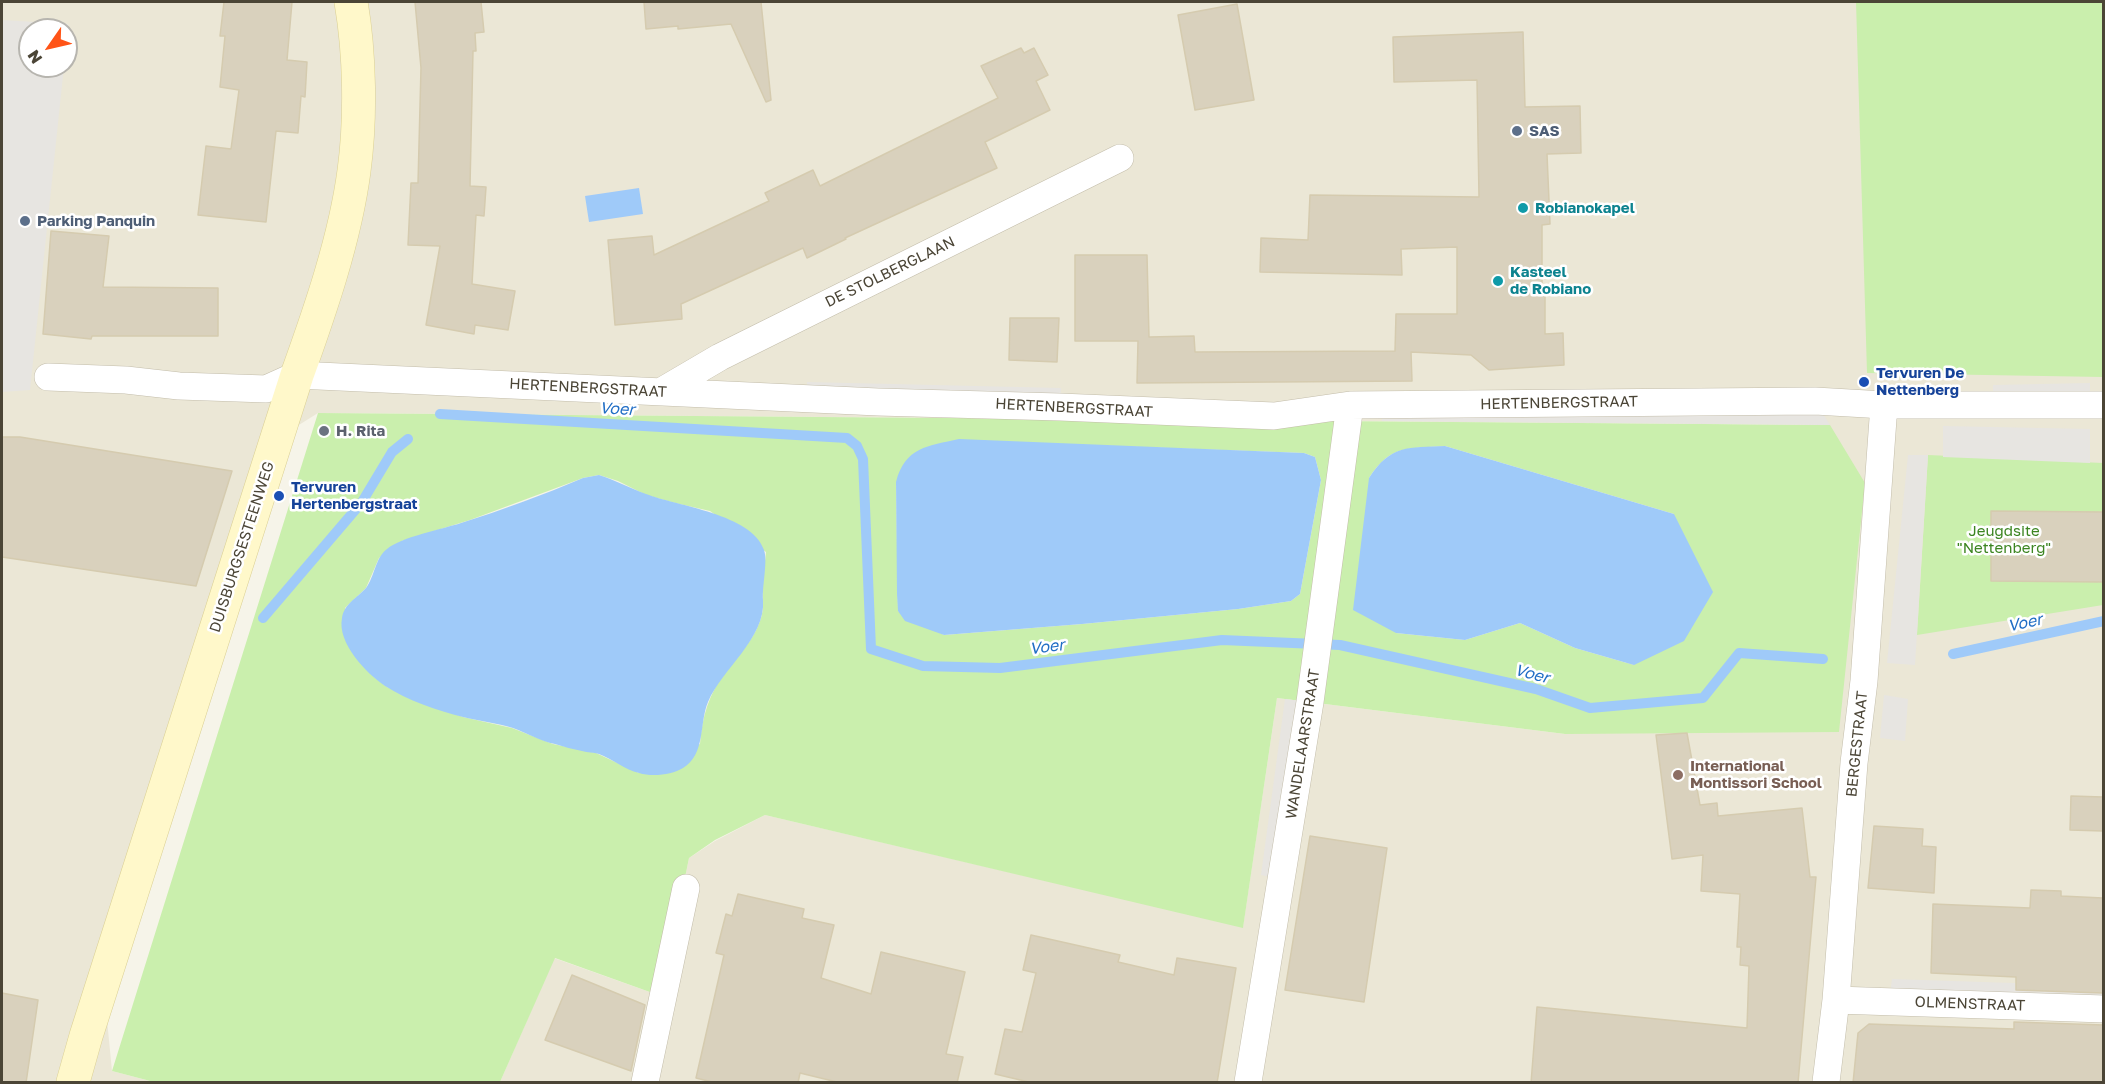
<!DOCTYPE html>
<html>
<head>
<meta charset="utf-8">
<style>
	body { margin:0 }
	#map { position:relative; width:2105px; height:1084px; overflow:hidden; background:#f6f4e9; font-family:"Golos Text",sans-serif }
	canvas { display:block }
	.frame { position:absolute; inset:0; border:3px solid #4b4536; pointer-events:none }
	.north { position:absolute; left:18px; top:18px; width:60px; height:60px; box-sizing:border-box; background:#fff; border:2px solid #b7b5af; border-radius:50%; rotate:236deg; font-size:16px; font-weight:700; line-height:24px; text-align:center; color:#4b4536 }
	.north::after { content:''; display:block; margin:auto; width:21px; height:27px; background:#ff5417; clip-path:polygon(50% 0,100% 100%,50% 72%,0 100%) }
</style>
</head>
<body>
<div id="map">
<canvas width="2105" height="1084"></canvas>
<div class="frame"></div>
<div class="north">N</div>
</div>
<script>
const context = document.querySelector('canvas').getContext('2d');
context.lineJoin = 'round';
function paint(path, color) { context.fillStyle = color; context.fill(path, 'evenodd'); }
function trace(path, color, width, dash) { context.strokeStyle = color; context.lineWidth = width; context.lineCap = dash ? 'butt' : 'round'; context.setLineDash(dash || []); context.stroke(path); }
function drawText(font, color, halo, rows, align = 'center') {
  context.font = font + ' "Golos Text",sans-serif'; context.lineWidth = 5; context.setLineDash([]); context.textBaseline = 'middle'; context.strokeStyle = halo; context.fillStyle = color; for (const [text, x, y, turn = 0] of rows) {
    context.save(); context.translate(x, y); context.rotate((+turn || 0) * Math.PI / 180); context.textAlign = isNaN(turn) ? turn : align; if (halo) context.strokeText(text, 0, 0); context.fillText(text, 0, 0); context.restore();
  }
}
paint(new Path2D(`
	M2,2H2103V1082H500L554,958L661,996L689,858L715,841L765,815L1243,927L1277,698L1565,734L1830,425L318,413L267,445L100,948L112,1071L154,1082H2ZM30,30H66V66H30Z`), '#ebe7d6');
paint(new Path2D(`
	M1856,2H2103V377L1867,373Z
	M318,413L1830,425L1865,483L1839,732L1565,734L1277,698L1243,928L765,815L715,840L689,858L661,996L555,958L500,1082H154L112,1071ZM1006,442L1304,453L1315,457L1321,480L1300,594L1291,601L1238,609L1082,624L944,635L898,611L896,482ZM1445,446L1674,514L1634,665L1575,648L1520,623L1465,640L1396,633L1369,478C1391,444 1408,449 1445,446ZM599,475L618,481L646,495L675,503L710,511L766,552C765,563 763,574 762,585C762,598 765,608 760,621C753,641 738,655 726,671C709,693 702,717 700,744L639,773L596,753L553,744L512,728L463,717L417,700L387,687L374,677L345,608L366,588L379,558L402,541L470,520L583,478Z
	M1928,455L2103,463V605L1917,635Z`), '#caefad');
paint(new Path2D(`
	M2,20L68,24L66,45V30H30V66H64L30,390L2,392Z
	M807,382L1061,388L1060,407L806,398Z
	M2090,383V400L1993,399V385Z
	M1815,401L1830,425L1382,421V405Z
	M1943,426L2090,429V463L1943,457Z
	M1908,455H1928L1915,665L1887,663Z
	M1884,695L1908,699L1905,741L1880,738Z
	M1285,699L1310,702L1282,880L1261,875Z
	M1892,979L2104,986L2103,1001L1890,994Z`), '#e7e5e1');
paint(new Path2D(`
	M639,188L643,214L589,222L585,196Z
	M959,439L1304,453L1315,457L1321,480L1300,594L1291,601L1238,609L1082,624L944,635L905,621L898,611L897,594L896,482C905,447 928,446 959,439Z
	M1445,446L1674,514L1713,592L1684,641L1634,665L1575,648L1520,623L1465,640L1396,633L1353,610L1369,478C1391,444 1408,448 1445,446Z
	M599,475C615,480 630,488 646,494C677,506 752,514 764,550C768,561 762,586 763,600C766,638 722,669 708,702C699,723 706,754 683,768C672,775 652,777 639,773C625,770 613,759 599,754C593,752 588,753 582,751C573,749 564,747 555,744C540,741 527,733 513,728C497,723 480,721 463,717C438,711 407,700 385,686C366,673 337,643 342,618C344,604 357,598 366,588C375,576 375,558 387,549C401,537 443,529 461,523C502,510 543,495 583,478Z`), '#9fcaf9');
trace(new Path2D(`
	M440,414L847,438L857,446L863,459L871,649L923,666L1000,668L1222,640L1340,645L1536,689L1590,708L1703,698L1739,653L1823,659
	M263,618L362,502L392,452L408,439
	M1953,654L2104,621`), '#9fcaf9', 10);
const building = new Path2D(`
	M224,2H292L287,60L307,62L305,97L301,96L298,133L276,131L266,222L198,215L206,146L231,149L239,90L220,87L225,36H220Z
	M415,2H481L484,32L475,33L476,51H473L470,186L486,187L484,216L476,215L472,284L515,291L508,330L475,325L474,334L426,325L440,246L408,245L411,183H418L421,68Z
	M644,2H761L771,100L766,102L731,24L678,29V26L646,29Z
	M1237,4L1254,100L1195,110L1178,15Z
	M1523,32L1525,107L1580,106L1581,153L1547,154L1550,224L1542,225V290L1545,293V334L1563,333L1564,365L1489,370L1471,355L1411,352L1412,381L1137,383L1138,341H1075V255H1147L1149,337L1194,336L1195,352L1395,351L1396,314H1457V247L1401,249L1402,275L1260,272L1261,238L1308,240L1310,195L1479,197L1477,80L1394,82L1393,37Z
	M1021,48L1024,53L1034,48L1048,75L1036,81L1050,110L985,142L997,168L845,238L846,239L807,258L803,248L681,304L682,319L615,325L608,240L652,236L654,255L769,201L765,193L813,170L820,186L998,98L981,66Z
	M51,231L109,236L103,287L218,288V336H92L91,339L43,334Z
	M1010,318H1059L1057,362L1009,360Z
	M2,437H20L232,471L196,586L2,557Z
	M1991,511L2103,512V582L1991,581Z
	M1687,733L1700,805L1717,803L1718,816L1802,808L1810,877H1816L1798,1083H1531L1537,1007L1747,1028L1749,966L1740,965L1741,947H1737L1740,894L1701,891L1703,855L1672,859L1656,735Z
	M2071,796L2103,797V831L2070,830Z
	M1874,826L1923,829L1922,846L1936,847L1934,893L1868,888Z
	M1310,836L1387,848L1364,1002L1285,990Z
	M2031,890L2061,891V896L2103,898V993L2016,990V977L1931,973L1933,904L2030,908Z
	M738,894L804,909L802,918L834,925L821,978L871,994L881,952L965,972L946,1054L963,1057L957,1083H841L800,1073L798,1083H716L696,1078L724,955L716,953L726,914L732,916Z
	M1031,935L1120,955L1118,962L1174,975L1177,958L1236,968L1217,1083H1033L995,1074L1005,1029L1022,1032L1036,973L1023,970Z
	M572,975L645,1005L631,1071L545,1040Z
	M2,993L38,1000L26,1083H2Z
	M2014,1022L2103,1025V1083H1853L1858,1033L1869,1024L2014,1029Z`);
paint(building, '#d9d1bd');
trace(building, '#d5cbaf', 1.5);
const street = new Path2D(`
	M48,377L126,380L179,386L266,389L297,375L878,402L1060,407L1274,416L1350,405L1815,401L1884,405H2104
	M662,391L720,357L1120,158
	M1836,1000L2104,1009
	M645,1082L686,888
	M1248,1082L1310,702L1350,405
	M1826,1082L1836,1000L1854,763L1864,681L1884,405`);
const secondary = new Path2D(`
	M73,1082L86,1036L297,375C320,311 345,239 354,171C361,119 360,54 351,2`);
trace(street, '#c3bdaa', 28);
trace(secondary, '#dbd094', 34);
trace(street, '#fff', 27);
trace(secondary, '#fff8ca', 33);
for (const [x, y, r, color] of [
	[1517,131,6,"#5c6f8a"],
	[1523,208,6,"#0f9aa8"],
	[25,221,6,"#5c6f8a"],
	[1498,281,6,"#0f9aa8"],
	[1864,382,6,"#1a4fb4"],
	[324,431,6,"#6b7280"],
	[279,496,6,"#1a4fb4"],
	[1678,775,6,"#8d6e63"]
]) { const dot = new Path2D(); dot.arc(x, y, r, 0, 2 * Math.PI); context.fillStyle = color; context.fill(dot); trace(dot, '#fff', 2); }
drawText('bold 15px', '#4e5e75', '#fff', [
	["SAS",1529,131],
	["Parking Panquin",37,221]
], 'left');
drawText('bold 15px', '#0d838f', '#fff', [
	["Robianokapel",1535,208],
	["Kasteel",1510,272],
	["de Robiano",1510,289]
], 'left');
drawText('15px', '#4b4536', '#fff', [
	["DE STOLBERGLAAN",890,272,-26],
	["HERTENBERGSTRAAT",588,388,3],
	["HERTENBERGSTRAAT",1559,403,-1],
	["HERTENBERGSTRAAT",1074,408,3],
	["DUISBURGSESTEENWEG",242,547,-72],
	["WANDELAARSTRAAT",1303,744,-81],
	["BERGESTRAAT",1857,744,-84],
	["OLMENSTRAAT",1970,1004,2]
]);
drawText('bold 15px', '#164399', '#fff', [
	["Tervuren De",1876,373],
	["Nettenberg",1876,390],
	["Tervuren",291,487],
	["Hertenbergstraat",291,504]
], 'left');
drawText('bold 15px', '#5b616d', '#fff', [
	["H. Rita",336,431]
], 'left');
drawText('15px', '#3c8521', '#fff', [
	["Jeugdsite",2004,531],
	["\"Nettenberg\"",2004,548]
]);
drawText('bold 15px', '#785e54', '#fff', [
	["International",1690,766],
	["Montissori School",1690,783]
], 'left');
drawText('italic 16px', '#216ec5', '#fff', [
	["Voer",617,409,3],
	["Voer",2025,623,-12],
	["Voer",1047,647,-7],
	["Voer",1532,674,15]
]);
</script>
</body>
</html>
